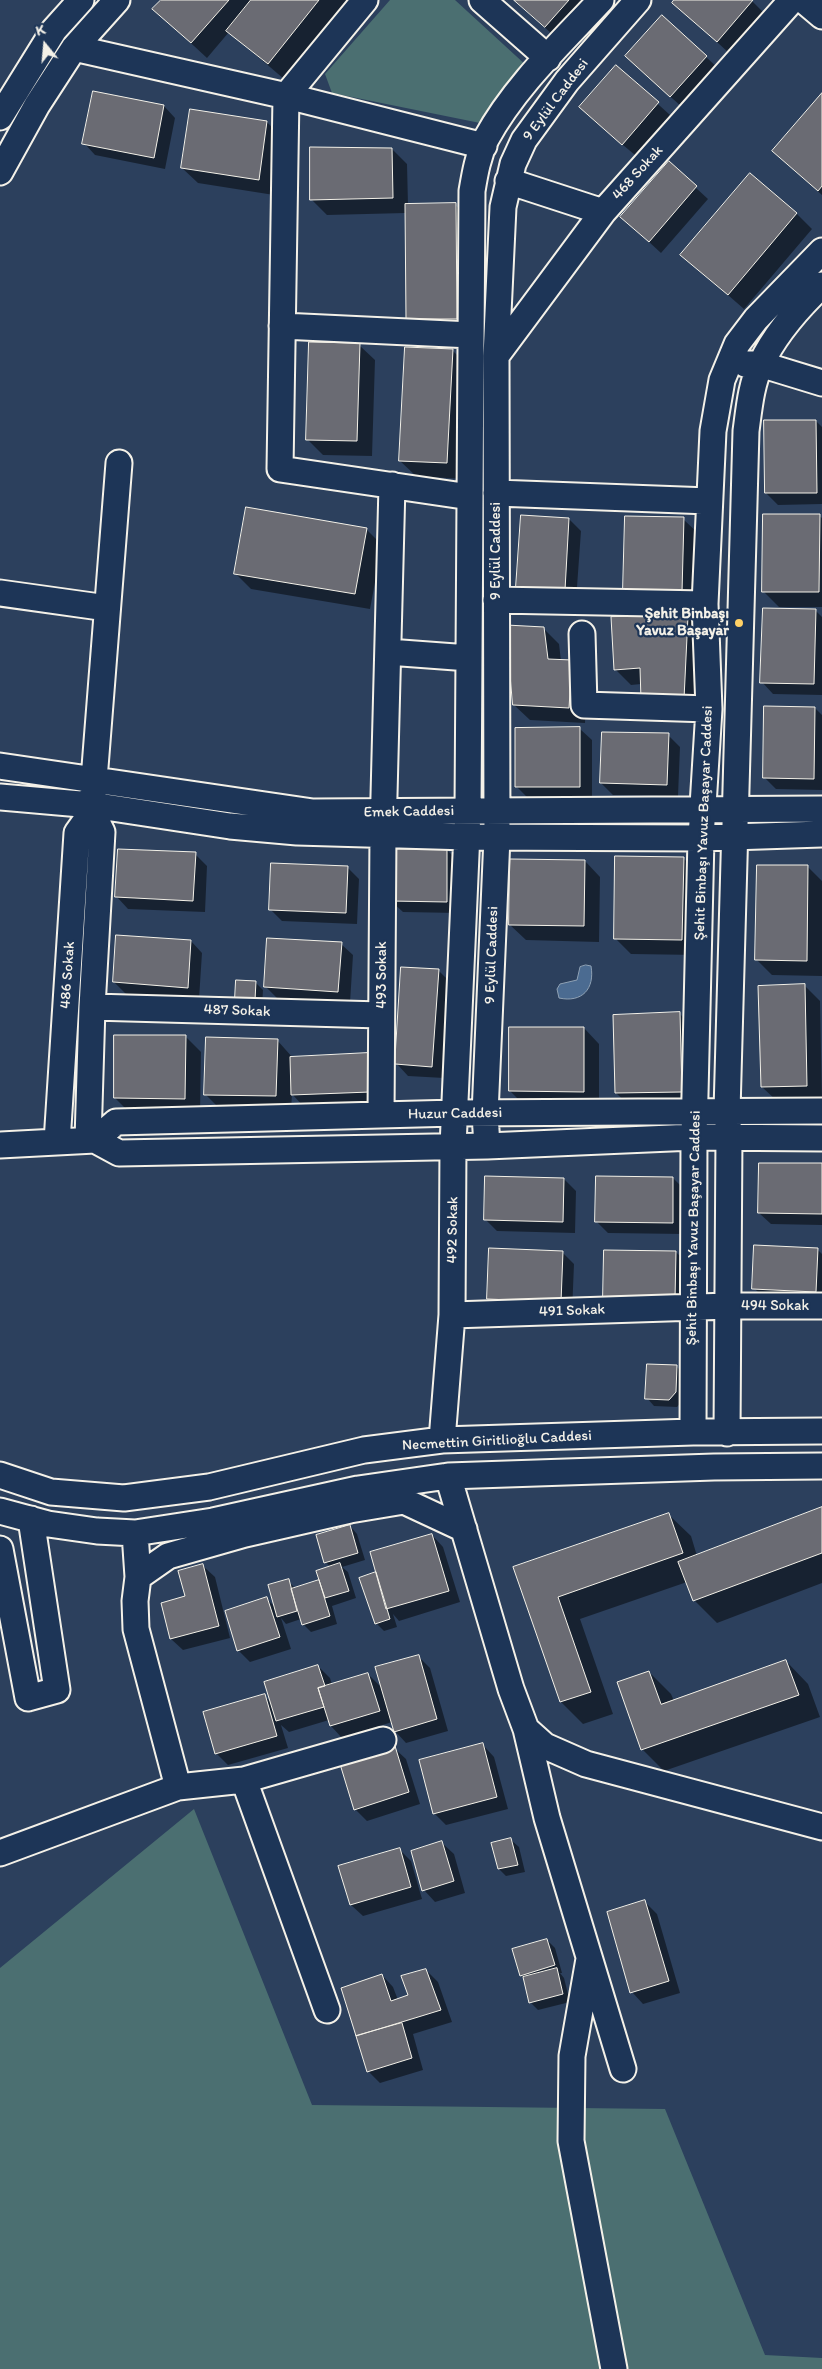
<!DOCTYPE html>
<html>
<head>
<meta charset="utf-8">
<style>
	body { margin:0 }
	#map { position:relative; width:822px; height:2369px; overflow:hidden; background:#2c405d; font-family:Itim,sans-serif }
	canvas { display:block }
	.north { position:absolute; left:20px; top:20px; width:50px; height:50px; -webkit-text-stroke:4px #1d3557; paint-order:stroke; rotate:343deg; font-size:14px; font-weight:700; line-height:20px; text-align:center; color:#f4f1e8 }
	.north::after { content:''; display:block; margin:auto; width:18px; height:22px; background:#f4f1e8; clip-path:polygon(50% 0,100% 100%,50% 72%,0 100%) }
</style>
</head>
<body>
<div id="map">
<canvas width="822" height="2369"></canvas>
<div class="north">K</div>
</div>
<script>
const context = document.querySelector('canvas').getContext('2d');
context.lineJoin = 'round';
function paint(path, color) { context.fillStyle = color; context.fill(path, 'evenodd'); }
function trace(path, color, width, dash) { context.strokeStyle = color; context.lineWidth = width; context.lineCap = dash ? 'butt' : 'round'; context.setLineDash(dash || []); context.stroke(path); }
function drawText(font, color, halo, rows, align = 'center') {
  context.font = font + ' Itim,sans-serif'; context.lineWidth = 4.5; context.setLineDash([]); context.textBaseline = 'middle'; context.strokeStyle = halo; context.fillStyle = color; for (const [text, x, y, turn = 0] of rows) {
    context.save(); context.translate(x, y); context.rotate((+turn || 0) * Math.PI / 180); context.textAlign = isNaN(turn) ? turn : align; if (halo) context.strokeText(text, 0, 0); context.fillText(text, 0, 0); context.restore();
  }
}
paint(new Path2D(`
	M390,0H455L528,67L485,124L332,93L325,74Z
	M194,1809L312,2105L665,2109L765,2355L822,2358V2369H0V1968Z`), '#4b6f71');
const water = new Path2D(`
	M586,965L591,966C595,989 582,1003 559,998L557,989L560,984L577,980L580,967Z`);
paint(water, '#4b6b91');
trace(water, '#8fa1b4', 1);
paint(new Path2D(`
	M162,0H347L284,79L229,32L207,58L154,9Z
	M514,0H598L561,42Z
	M676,0H751L764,13L729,53L686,14Z
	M706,57L718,68L682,107L638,68Z
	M616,66L670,115L635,155L592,119Z
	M822,95V195L773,151Z
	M164,106L175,118L165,169L95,155L84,143Z
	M267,122L282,138L274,195L198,183L182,168Z
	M392,149L407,164L408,205H455L471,220L472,334H423L407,319L406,213L327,215L312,200Z
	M669,163L708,199L661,253L622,217Z
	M797,214L812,229L744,309L682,255Z
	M359,345L375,360L372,456L323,455L307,439Z
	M453,351L468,366L462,479L416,476L400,461Z
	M816,421L822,427V504L778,505L766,493Z
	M819,516L822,518V607H779L763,591Z
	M569,519L581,531L576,601L529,598L518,586Z
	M683,519L699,534L697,607L640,605Z
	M366,529L382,545L370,609L251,589L235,573Z
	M816,611L822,617V695L773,694L762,682Z
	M688,618L703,633L699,714L641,684L631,685L615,669Z
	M543,628L559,644L561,661L587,677L585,723L530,720L514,705Z
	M815,708L822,715V790L776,789L764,777Z
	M580,729L592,740V798H528L516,786Z
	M668,735L680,747L678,796L613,795L601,783Z
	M447,850L459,862L458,913L403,912L391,901Z
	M195,854L207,866L205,912L128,909L117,897Z
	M683,858L699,873L698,955L631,954L616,939Z
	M585,861L600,877L599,942L526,940L510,925Z
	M807,866L822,881V976L772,975L757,960Z
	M347,867L359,879L357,924L282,921L271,910Z
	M191,941L202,953L199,999L126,994L114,982Z
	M341,944L353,955L350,1003L277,998L265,986Z
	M438,970L450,982L444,1078L408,1076L397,1064Z
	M255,982L263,990L262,1007H244Z
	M804,985L820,1001L822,1101L778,1102L762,1087Z
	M680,1014L695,1029L697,1107L632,1108L616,1093Z
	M584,1028L599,1044V1107H526L510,1091Z
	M185,1036L201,1052L200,1114H131L115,1098Z
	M277,1040L293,1058L368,1054L380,1066L381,1103L304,1107L292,1094L291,1111L221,1110L205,1094Z
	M822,1164V1225L771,1224L759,1213Z
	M673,1178L685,1190L684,1234L608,1233L597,1222Z
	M564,1179L576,1191L575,1233L497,1231L486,1220Z
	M817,1249L822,1254V1303L766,1300L754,1288Z
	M562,1252L574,1264L572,1313L500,1310L488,1299Z
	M676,1252L688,1264L686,1310L616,1309Z
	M676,1366L684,1374L683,1400L677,1407L654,1406L647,1398Z
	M822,1508V1583L717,1623L694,1600L687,1582L580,1619L613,1714L583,1724L561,1702L514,1568L668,1514L691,1536L697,1556Z
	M350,1526L357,1534L365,1560L342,1567L348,1572L356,1598L332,1606L337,1624L311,1632L303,1624L301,1619L286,1624L281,1618L291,1649L250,1662L238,1650L267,1599L276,1608L288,1581L296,1589L321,1581L331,1567L325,1562Z
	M432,1535L443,1547L460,1602L399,1621L393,1614L397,1627L384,1631L376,1623Z
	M203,1566L215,1577L230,1638L183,1650L171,1639L186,1597Z
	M418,1656L430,1668L448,1731L406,1743L395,1731L392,1722L342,1738L331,1726L329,1720L289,1732L281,1725L288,1748L228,1765L216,1753L264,1696L272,1703L318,1666L330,1678L332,1685L368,1674L383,1689Z
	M786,1661L808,1684L820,1717L664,1771L642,1749L649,1672L671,1694L674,1701Z
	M483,1745L494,1757L508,1809L446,1825L434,1813Z
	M394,1748L406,1759L420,1804L367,1821L355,1809Z
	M511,1840L519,1847L525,1872L506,1876L499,1869Z
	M442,1843L454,1854L465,1893L435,1902L424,1890Z
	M399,1849L411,1861L422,1899L363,1916L351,1905Z
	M645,1902L657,1914L680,1993L643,2004L632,1992Z
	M547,1940L555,1948L562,1973H560L564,1978L570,2002L538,2010L530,2002L524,1979L521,1975Z
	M426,1970L438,1982L452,2022L413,2034L423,2070L380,2083L368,2071L343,1989L382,1975L393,1987L398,2000L409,1996Z`), '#0007');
const building = new Path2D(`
	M161,0H229L191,43L152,9Z
	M251,0H319L268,64L226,31Z
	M514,0H569L545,27Z
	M674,0H753L717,42L672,3Z
	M662,15L707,56L670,97L625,56Z
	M616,65L659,102L622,145L579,107Z
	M93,91L164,105L154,158L82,144Z
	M822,93V186L818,191L772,151Z
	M190,109L267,121L259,180L181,168Z
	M310,147L392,148L393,198L310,200Z
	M669,161L697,186L649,242L620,217Z
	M750,173L797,213L728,295L680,255Z
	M456,203L457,319H406L405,204Z
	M309,342L360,343L357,441L306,440Z
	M405,347L453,349L447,463L399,461Z
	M764,420H816L817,493H765Z
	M246,507L367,528L355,594L234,574Z
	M763,514H820L819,592H762Z
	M521,515L569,518L565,590L516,587Z
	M625,516L684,517L682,592L623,590Z
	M763,608L816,609L814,684L760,683Z
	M688,616L684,699L641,700L640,668L614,670L611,617Z
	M506,625L544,627L548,659L572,660L569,708L513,705Z
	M764,706L815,707L814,779L763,778Z
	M580,727V787H515V728Z
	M602,732L669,733L667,785L600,783Z
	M118,849L196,852L193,901L115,897Z
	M391,849H447V902L390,901Z
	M615,856L684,857L682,940L614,939Z
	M510,859L585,860L584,926L509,925Z
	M271,863L348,866L346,913L269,910Z
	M757,865H808L807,961L755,960Z
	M116,935L191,940L188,988L113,982Z
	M267,938L342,942L338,992L264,987Z
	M401,967L439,969L432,1067L395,1064Z
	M236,980L256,981L255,1000L235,999Z
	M805,984L807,1086L761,1087L758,986Z
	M680,1012L682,1092L615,1093L613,1015Z
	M509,1027H584V1092L509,1091Z
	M114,1035H186L185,1099L114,1098Z
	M206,1037L278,1039L276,1096L204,1095Z
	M368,1053L370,1092L291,1095L290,1057Z
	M759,1163H822V1214L758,1213Z
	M485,1176L564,1178L563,1222L484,1220Z
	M596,1176L673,1177V1223L595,1222Z
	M754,1245L818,1248L816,1292L752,1289Z
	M489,1248L563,1251L561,1302L487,1299Z
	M604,1250L676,1251L675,1299L603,1298Z
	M647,1364L677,1365L676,1392L669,1400L645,1399Z
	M822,1507V1553L693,1601L678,1562Z
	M669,1513L683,1553L558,1597L591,1692L560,1702L513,1567Z
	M350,1525L358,1553L324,1563L316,1535Z
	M432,1534L449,1591L386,1609L370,1552Z
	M340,1563L349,1591L325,1598L316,1571Z
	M203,1564L219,1626L170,1639L161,1603L185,1596L178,1571Z
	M376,1572L390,1619L375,1624L359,1578Z
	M289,1579L297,1611L277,1617L268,1585Z
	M319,1580L330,1616L302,1625L291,1589Z
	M267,1597L280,1637L237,1651L225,1611Z
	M419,1655L437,1719L394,1732L375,1667Z
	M786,1660L799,1695L641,1750L617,1682L649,1671L661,1704Z
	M318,1665L325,1686L318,1688L324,1707L276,1721L264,1682Z
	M368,1673L380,1711L330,1726L318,1688Z
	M265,1694L277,1736L215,1754L203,1712Z
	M483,1743L497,1797L433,1814L419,1760Z
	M395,1746L409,1792L354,1810L340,1764Z
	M511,1838L518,1865L498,1869L491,1843Z
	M442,1841L454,1881L422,1891L411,1851Z
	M400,1848L411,1887L350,1905L338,1866Z
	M645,1900L669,1981L630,1993L607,1912Z
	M547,1939L555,1965L520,1976L512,1949Z
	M557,1968L563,1994L529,2003L523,1977Z
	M426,1969L441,2010L356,2036L341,1988L382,1974L391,2001L408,1995L401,1976Z
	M402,2023L412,2058L367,2072L356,2036Z`);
paint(building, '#6a6b73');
trace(building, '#f4f1e8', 1);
const minor = new Path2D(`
	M365,0L286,96L280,469L470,497
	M482,0L548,58
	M803,0L822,16
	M74,48L291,97L484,146
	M0,117L54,30L81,0
	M0,172L37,105L74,48L117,0
	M508,181L603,212
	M282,326L471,335
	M496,356L603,212L792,0
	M745,364H760L822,383
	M496,493L709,501
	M0,593L107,608
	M496,600L705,604
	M582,634L584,705L709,709
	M388,652L469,658
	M0,766L313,812L822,809
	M0,797L92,805L230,826L297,832L468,837L701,838L822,834
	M92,1007L381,1015
	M381,1115L383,834L392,485
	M88,1140L92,1007L102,832L92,812V805L119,463
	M95,1140L116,1122L456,1113L822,1111
	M57,1142L77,833L92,812
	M0,1145L95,1140L119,1153L487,1146L694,1137L822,1138
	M487,1146L485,1114L497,837L496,356L503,207L513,164L524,140L567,81L638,0
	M452,1315L729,1306H822
	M693,1432L694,1137L701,838L709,709L705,604L713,431L722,380L737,344L756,319L822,251
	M727,1433L729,1136L727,1111L746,431C749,409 751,384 761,364C775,334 799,307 822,285
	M442,1440L452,1315L453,1146L468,810L472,191C475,173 478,156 486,139C514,87 561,43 601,0
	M0,1475L51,1492L124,1498L209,1487L364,1450L442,1440L693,1432L822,1431
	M448,1476L511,1689L526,1729L545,1746L586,1764L822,1827
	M0,1511L48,1524L97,1531L135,1533L213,1521L358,1489L448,1476L714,1467L822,1466
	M0,1549L28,1698L57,1690L31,1519
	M138,1577L168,1556L245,1534L350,1510L404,1501L464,1529
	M526,1729L547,1818L623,2069
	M244,1780L383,1740
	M178,1787L244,1780L327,2010
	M0,1853L178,1787L136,1629L135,1601L138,1577L135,1533
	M589,1959L572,2056L571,2141L614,2369`);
trace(minor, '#f4f1e8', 29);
trace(minor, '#1d3557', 25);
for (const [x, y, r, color] of [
	[739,623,5,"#ffd166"]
]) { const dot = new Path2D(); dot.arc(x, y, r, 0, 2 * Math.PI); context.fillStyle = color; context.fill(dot); trace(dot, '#1d3557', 2); }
drawText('15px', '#f4f1e8', '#1d3557', [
	["9 Eylül Caddesi",556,100,-53],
	["468 Sokak",638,173,-48],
	["9 Eylül Caddesi",496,551,-90],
	["Emek Caddesi",409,812,-1],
	["Şehit Binbaşı Yavuz Başayar Caddesi",704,823,-88],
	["9 Eylül Caddesi",492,955,-88],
	["486 Sokak",68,975,-86],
	["493 Sokak",382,975,-90],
	["487 Sokak",237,1011,2],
	["Huzur Caddesi",455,1114,-1],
	["Şehit Binbaşı Yavuz Başayar Caddesi",694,1228,-89],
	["492 Sokak",453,1230,-89],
	["494 Sokak",775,1306],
	["491 Sokak",572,1311,-2],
	["Necmettin Giritlioğlu Caddesi",497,1441,-3]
]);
drawText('bold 15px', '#f4f1e8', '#1d3557', [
	["Şehit Binbaşı",729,614],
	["Yavuz Başayar",729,631]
], 'right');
</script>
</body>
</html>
